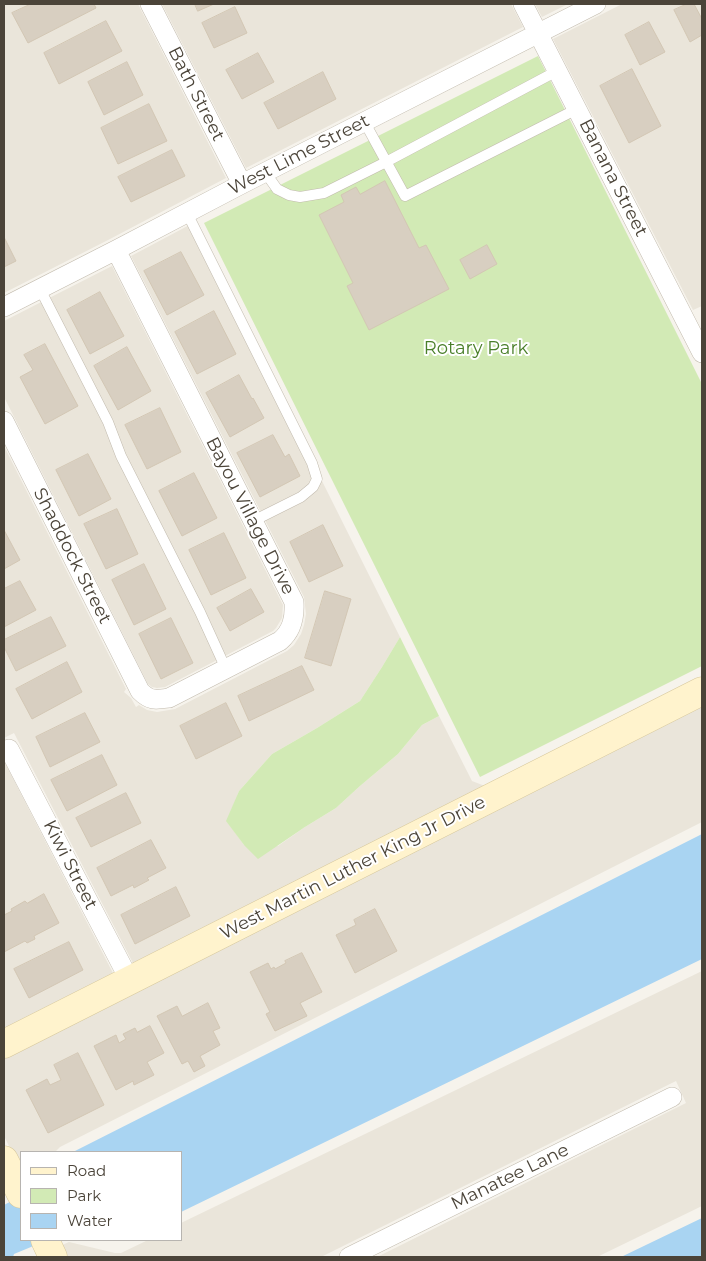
<!DOCTYPE html>
<html>
<head>
<meta charset="utf-8">
<style>
	body { margin:0 }
	#map { position:relative; width:706px; height:1261px; overflow:hidden; background:#f6f3ec; font-family:Montserrat,sans-serif }
	canvas { display:block }
	.frame { position:absolute; inset:0; border:5px solid #4b4439; pointer-events:none }
	.legend { position:absolute; left:20px; top:1151px; width:162px; height:90px; box-sizing:border-box; background:#fff; border:1px solid #b7b4b0; margin:0; padding:6px 9px; list-style:none; font-size:15px; color:#4b4439 }
	.legend li { display:flex; align-items:center; gap:10px; height:25px }
	.legend b { width:25px; border:1px solid #b7b4b0 }
</style>
</head>
<body>
<div id="map">
<canvas width="706" height="1261"></canvas>
<div class="frame"></div>
<ul class="legend">
<li><b style="height:6px;background:#fff3cd"></b>Road</li>
<li><b style="height:14px;background:#d2eab5"></b>Park</li>
<li><b style="height:14px;background:#a9d4f2"></b>Water</li>
</ul>
</div>
<script>
const context = document.querySelector('canvas').getContext('2d');
context.lineJoin = 'round';
function paint(path, color) { context.fillStyle = color; context.fill(path, 'evenodd'); }
function trace(path, color, width, dash) { context.strokeStyle = color; context.lineWidth = width; context.lineCap = dash ? 'butt' : 'round'; context.setLineDash(dash || []); context.stroke(path); }
function drawText(font, color, halo, rows, align = 'center') {
  context.font = font + ' Montserrat,sans-serif'; context.lineWidth = 4; context.setLineDash([]); context.textBaseline = 'middle'; context.strokeStyle = halo; context.fillStyle = color; for (const [text, x, y, turn = 0] of rows) {
    context.save(); context.translate(x, y); context.rotate((+turn || 0) * Math.PI / 180); context.textAlign = isNaN(turn) ? turn : align; if (halo) context.strokeText(text, 0, 0); context.fillText(text, 0, 0); context.restore();
  }
}
paint(new Path2D(`
	M4,4H138L226,178L110,239L4,293Z
	M162,4H511L523,27L246,168Z
	M535,4H568L542,17Z
	M622,4H702V306L693,310L553,39Z
	M197,221L195,227L400,637L382,667L360,701L317,728L272,754L239,791L227,821L244,845L278,846L305,827L336,808L360,786L398,754L422,725L439,716L472,781L485,786L134,965L14,733L4,738V446L126,689L124,692L131,698L136,707L139,705L147,710L157,712L175,709L287,651L294,645L301,634L304,625L306,614L304,597L131,256Z
	M112,266L283,605L282,618L276,628L273,631L165,687L157,688L152,687L148,684L4,397V321Z
	M702,705V822L60,1147L55,1152H21V1170L4,1136V1058Z
	M4,761L114,975L5,1029L4,1026Z
	M702,971V1206L597,1257H377L686,1103L676,1081L321,1257H66L60,1246L69,1242L115,1253H121L148,1240H181V1223Z`), '#eae5da');
paint(new Path2D(`
	M538,56L702,384V666L480,777L204,223Z
	M400,637L439,716L422,725L398,754L360,786L336,808L305,827L258,859L244,845L226,821L239,791L272,754L317,728L360,701L382,667Z`), '#d2eab5');
paint(new Path2D(`
	M702,834V959L181,1212V1152H73Z
	M21,1196V1240H48L14,1254L13,1257H4V1205Z
	M702,1218V1257H621Z`), '#a9d4f2');
const building = new Path2D(`
	M31,4H94L96,8L28,43L12,13Z
	M195,4H214L198,11Z
	M687,4H694L702,19V35L690,42L674,10Z
	M235,7L247,33L214,48L202,23Z
	M106,21L122,51L59,84L44,53Z
	M649,22L665,52L640,65L625,35Z
	M258,53L274,82L242,99L226,70Z
	M127,62L143,95L104,115L88,82Z
	M632,69L661,126L629,143L600,86Z
	M323,72L336,99L278,129L264,103Z
	M149,104L167,141L118,164L101,128Z
	M172,150L185,176L131,202L118,177Z
	M385,181L419,248L426,245L449,289L369,330L347,286L353,283L319,215L344,202L341,195L356,187L360,194Z
	M4,237L16,261L4,267Z
	M487,245L497,264L470,279L460,260Z
	M181,252L204,295L167,315L144,271Z
	M100,292L124,336L90,354L67,310Z
	M214,311L236,354L197,374L175,332Z
	M45,344L78,406L45,424L20,377L33,370L24,355Z
	M127,347L151,391L118,410L94,366Z
	M239,375L252,399L253,398L264,418L230,437L206,393Z
	M160,408L181,452L147,469L125,425Z
	M273,435L285,457L289,454L300,476L260,497L237,453Z
	M88,454L111,499L79,516L56,470Z
	M194,473L217,518L182,536L159,491Z
	M117,509L138,554L106,569L84,524Z
	M323,525L343,566L309,582L290,542Z
	M4,530L20,560L4,569Z
	M224,533L246,578L211,595L189,550Z
	M144,564L166,609L134,625L112,580Z
	M20,581L36,610L4,627V589Z
	M251,589L264,612L230,631L217,608Z
	M325,591L351,599L331,666L305,658Z
	M51,617L66,646L16,671L4,647V640Z
	M171,618L193,663L161,679L139,634Z
	M67,662L82,692L32,719L16,689Z
	M302,666L314,690L249,721L238,696Z
	M226,703L242,736L196,759L180,726Z
	M85,713L100,742L50,767L36,737Z
	M102,755L117,785L67,811L51,780Z
	M126,793L141,823L91,847L76,818Z
	M151,840L166,868L147,878L149,880L134,888L133,885L111,896L97,868Z
	M176,887L190,916L135,944L121,915Z
	M44,894L59,923L34,936L35,939L27,943L25,941L4,952V915L12,911L11,909L25,901L27,903Z
	M375,909L397,951L355,973L336,935L356,925L354,920Z
	M69,942L83,970L29,998L14,969Z
	M302,953L322,992L300,1003L307,1016L275,1031L266,1014L270,1012L250,972L268,963L271,969L274,967L275,969L286,963L285,961Z
	M208,1003L220,1028L213,1031L220,1045L200,1056L205,1066L194,1072L188,1061L182,1064L157,1016L177,1006L182,1016Z
	M150,1026L164,1053L147,1062L154,1075L134,1085L133,1081L116,1090L94,1046L116,1035L119,1043L126,1039L123,1034L135,1028L137,1032Z
	M78,1053L104,1105L48,1133L26,1090L47,1079L50,1085L61,1080L54,1065Z`);
paint(building, '#d8cfc1');
trace(building, '#d3c7b4', 1);
const lane = new Path2D(`
	M364,121L405,196L577,109
	M265,172L277,189L289,195L300,197L324,193L386,162L557,71
	M187,213L312,463L317,479L313,487L301,497L253,521
	M40,289L108,422L121,456L200,612L226,669`);
const street = new Path2D(`
	M150,4L242,184
	M523,4L702,353
	M4,307L116,250L242,184L596,4
	M4,421L140,691C150,701 155,700 169,698L280,641C292,631 295,618 294,602L116,250
	M9,749L130,981
	M349,1257L672,1097`);
const secondary = new Path2D(`
	M4,1044L702,691
	M4,1160L21,1194
	M45,1240L53,1257`);
trace(lane, '#c2bbae', 11);
trace(street, '#c2bbae', 20);
trace(secondary, '#d6c79b', 29);
trace(lane, '#fff', 10);
trace(street, '#fff', 19);
trace(secondary, '#fff3cd', 28);
drawText('18px', '#4b4439', '#fff', [
	["Bath Street",196,94,63],
	["West Lime Street",299,155,-27],
	["Banana Street",613,178,63],
	["Bayou Village Drive",250,516,63],
	["Shaddock Street",72,556,63],
	["Kiwi Street",70,865,63],
	["West Martin Luther King Jr Drive",353,868,-27],
	["Manatee Lane",510,1177,-26]
]);
drawText('18px', '#4a7f2a', '#fff', [
	["Rotary Park",476,349]
]);
</script>
</body>
</html>
